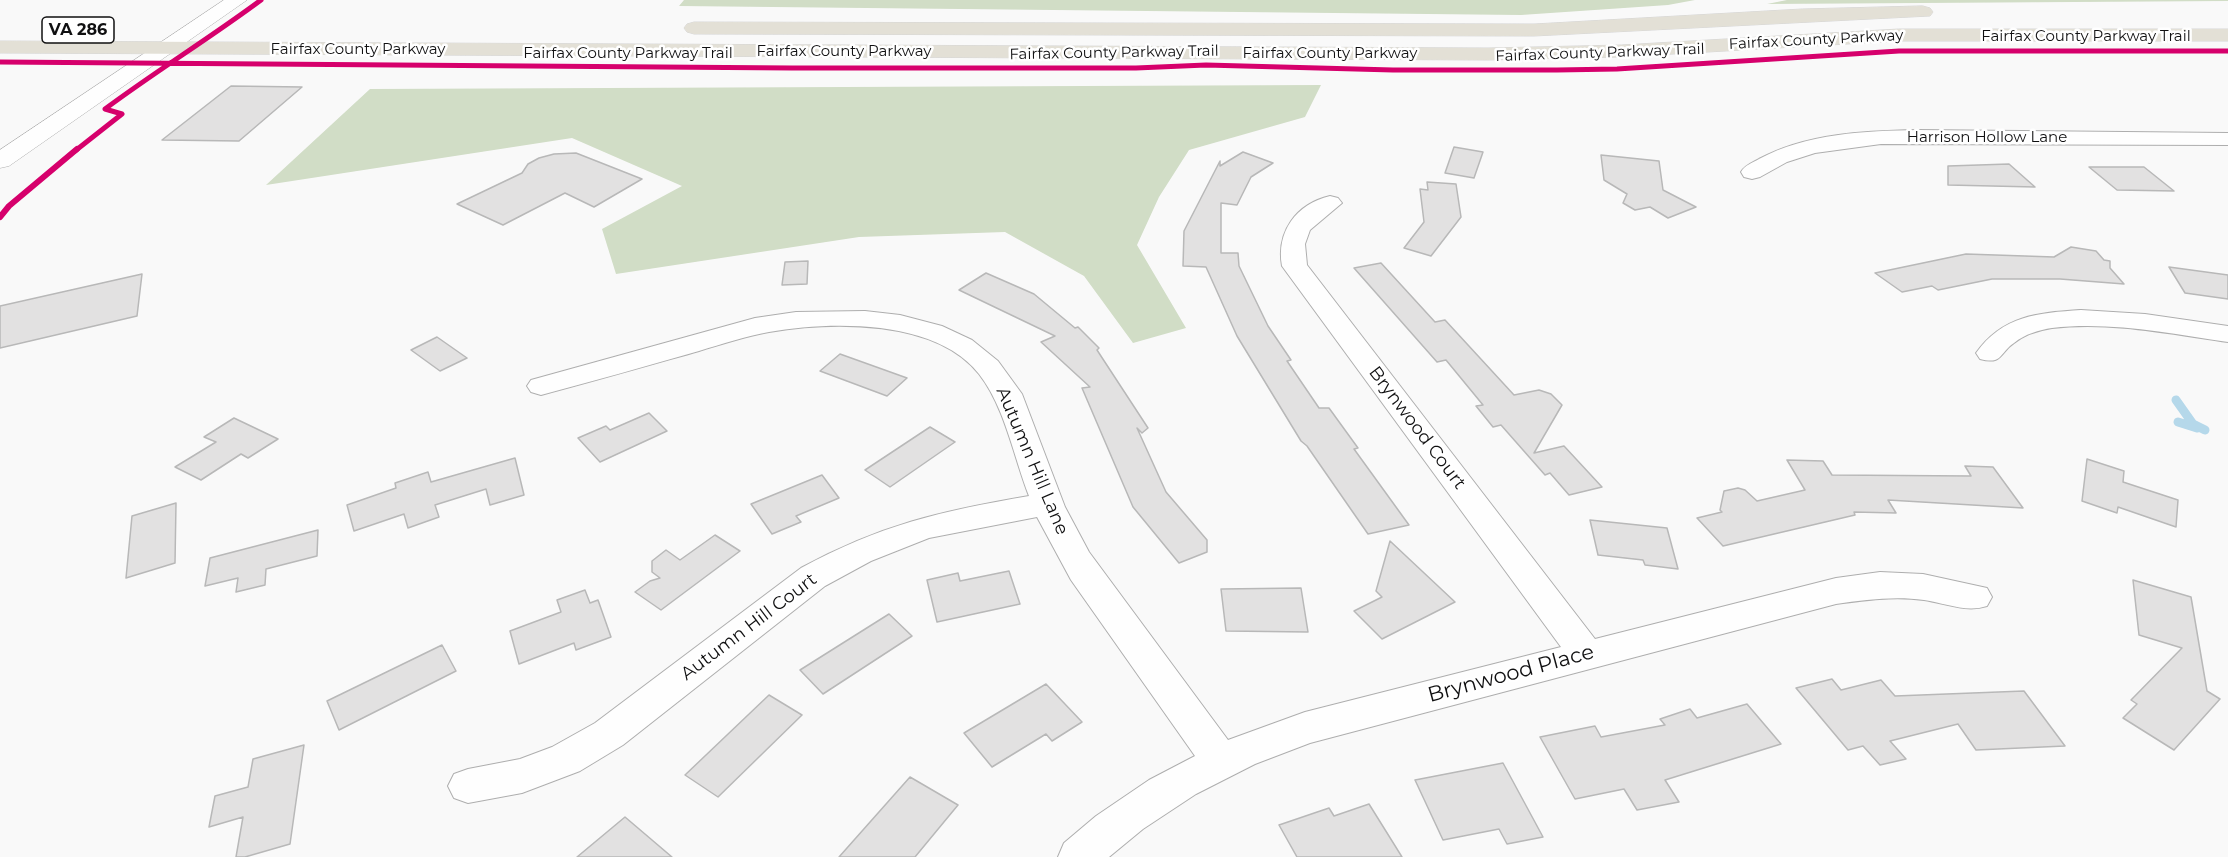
<!DOCTYPE html>
<html>
<head>
<meta charset="utf-8">
<style>
	body { margin:0 }
	canvas { display:block; background:#f9f9f9 }
</style>
</head>
<body>
<canvas width="2228" height="857"></canvas>
<script>
const context = document.querySelector('canvas').getContext('2d');
context.lineJoin = 'round';
function paint(path, color) { context.fillStyle = color; context.fill(path, 'evenodd'); }
function trace(path, color, width, dash) { context.strokeStyle = color; context.lineWidth = width; context.lineCap = dash ? 'butt' : 'round'; context.setLineDash(dash || []); context.stroke(path); }
function drawText(font, color, halo, rows, align = 'center') {
  context.font = font + ' Montserrat,sans-serif'; context.lineWidth = 5; context.setLineDash([]); context.textBaseline = 'middle'; context.strokeStyle = halo; context.fillStyle = color; for (const [text, x, y, turn = 0] of rows) {
    context.save(); context.translate(x, y); context.rotate((+turn || 0) * Math.PI / 180); context.textAlign = isNaN(turn) ? turn : align; if (halo) context.strokeText(text, 0, 0); context.fillText(text, 0, 0); context.restore();
  }
}
paint(new Path2D(`
	M684,0H1695L1668,5L1521,15L679,6Z
	M1787,0H2228V1L1767,4Z
	M1321,85L1305,117L1189,150L1159,197L1137,245L1186,328L1133,343L1084,276L1005,232L859,237L616,274L602,229L682,186L572,138L266,185L370,89Z`), '#d1ddc6');
trace(new Path2D(`
	M2176,400L2193,424L2205,430
	M2178,422L2197,428`), '#b5d8ea', 9);
const building = new Path2D(`
	M231,86L302,87L239,141L162,140Z
	M1454,147L1483,152L1474,178L1445,173Z
	M1243,152L1273,163L1251,177L1237,205L1221,203V253H1238L1239,266L1268,326L1291,360L1287,361L1319,408H1329L1358,448L1354,449L1409,525L1368,534L1307,446L1301,441L1237,336L1206,267L1183,266L1184,231L1220,161V166Z
	M576,153L642,179L594,207L565,193L503,225L457,204L522,173L528,164L539,158L554,154Z
	M1601,155L1659,161L1663,190L1696,207L1668,218L1650,207L1635,210L1623,203L1627,194L1604,180Z
	M2009,164L2035,187L1948,185V166Z
	M2089,167H2144L2174,191L2117,190Z
	M1427,182L1456,184L1461,217L1431,256L1404,248L1424,222L1420,189L1428,190Z
	M2071,247L2096,251L2104,260L2110,261V268L2124,284L2060,279H1992L1938,290L1932,286L1902,292L1875,273L1966,254L2054,257Z
	M808,261L807,284L782,285L785,262Z
	M1381,263L1435,322L1445,320L1514,395L1539,390L1551,394L1562,405L1534,453L1564,446L1602,487L1569,495L1550,473L1545,475L1501,425L1493,427L1476,406L1483,405L1446,360L1437,362L1354,268Z
	M2169,267L2228,275V299L2185,293Z
	M986,273L1034,294L1075,328L1078,327L1099,348L1097,350L1148,428L1142,433L1137,428L1166,492L1207,540V552L1179,563L1133,507L1082,388L1090,387L1041,342L1055,336L959,290Z
	M142,274L137,316L0,348V306Z
	M437,337L467,358L440,371L411,350Z
	M840,354L907,378L887,396L820,371Z
	M649,413L667,431L600,462L578,438L606,426L610,430Z
	M234,418L278,439L248,458L241,454L201,480L175,467L216,442L204,437Z
	M930,427L955,442L890,487L865,470Z
	M515,458L524,495L490,505L486,489L435,505L439,517L408,528L404,514L354,531L347,505L396,488L395,483L428,472L431,482Z
	M2087,459L2124,471L2123,482L2178,500L2176,527L2118,507L2117,513L2082,501Z
	M1787,460L1823,461L1832,475L1971,476L1965,466L1993,467L2023,508L1888,500L1896,513L1854,512L1855,515L1723,546L1697,518L1722,512L1720,510L1724,491L1738,488L1745,490L1757,501L1805,490Z
	M822,475L839,498L796,516L801,522L772,534L751,504Z
	M176,503L175,563L126,578L132,516Z
	M1590,520L1667,528L1678,569L1645,565L1643,560L1598,555Z
	M318,530L317,556L266,569L265,585L236,592L238,578L205,586L210,558Z
	M715,535L740,551L661,610L635,592L650,581L660,578L652,572V561L666,550L680,560Z
	M1390,541L1455,602L1382,639L1354,611L1382,597L1376,591Z
	M1009,571L1020,604L937,622L927,580L958,573L960,581Z
	M2133,580L2191,597L2207,691L2220,699L2174,750L2123,718L2137,704L2131,700L2182,648L2139,635Z
	M1301,588L1308,632L1226,631L1221,589Z
	M585,590L590,603L598,600L611,637L576,650L574,643L519,664L510,631L561,612L557,600Z
	M889,614L912,636L823,694L800,670Z
	M442,645L456,671L339,730L327,701Z
	M1832,679L1841,690L1881,680L1895,696L2024,691L2065,746L1976,750L1958,724L1890,741L1906,759L1880,765L1863,746L1848,750L1796,688Z
	M1046,684L1082,722L1052,741L1046,734L992,767L964,733Z
	M769,695L802,715L718,797L685,775Z
	M1747,704L1781,744L1665,780L1679,802L1637,810L1624,789L1575,799L1540,737L1595,726L1601,737L1665,725L1660,719L1690,709L1697,718Z
	M304,745L290,844L245,857H236L243,817L209,827L215,796L248,787L253,759Z
	M1503,763L1543,837L1507,844L1499,829L1443,840L1415,780Z
	M910,777L958,805L915,857H839Z
	M1369,804L1402,857H1297L1279,825L1329,808L1334,816Z
	M625,817L672,857H577Z`);
paint(building, '#e2e1e1');
trace(building, '#b8b8b8', 1.5);
const street = new Path2D(`
	M1918,130L2228,133V145L1881,144L1815,153L1787,162L1760,177L1752,179L1744,177L1741,172C1745,165 1752,163 1759,159C1807,133 1865,131 1918,130Z
	M1330,196L1338,198L1342,203L1310,230L1305,244L1307,265L1595,639L1836,578L1880,572L1923,574L1987,588L1992,597L1987,606C1966,613 1945,603 1924,600C1894,596 1865,600 1836,604L1310,743L1255,764L1196,794L1143,829L1109,857H1058L1064,843L1096,816L1149,780L1195,756L1071,580L1037,517L929,538L871,561L825,586L623,745L580,771L522,793L468,803L454,798L448,786L454,774L468,769L520,759L552,747L595,723L801,568C880,525 941,511 1029,496C1014,458 1005,407 979,374C936,319 832,321 769,332C746,336 722,344 699,351C646,366 594,381 541,395L531,392L527,386L531,380L755,318L796,312L865,311L900,315L942,326L972,340L998,361L1022,394L1065,507L1089,552L1228,740L1305,712L1561,647L1282,266C1276,232 1296,204 1330,196Z
	M2081,310L2145,314L2228,326V342C2171,334 2111,321 2052,328C2039,330 2025,334 2014,343C1999,353 2003,365 1980,359L1976,353C2003,315 2038,313 2081,310Z`);
const secondary = new Path2D(`
	M224,0H247L9,166L0,168V150Z`);
const highway = new Path2D(`
	M1923,6L1930,8L1933,12L1930,16L1534,36L694,34L687,32L684,28L687,24L694,22L1534,24L1802,9Z
	M1899,29H2228V41H1899L1621,57L1488,60L0,53V41L1488,48L1621,45Z`);
trace(street, '#aeaeae', 2);
trace(secondary, '#aeaeae', 1);
trace(highway, '#d6d6d6', 1);
paint(street, '#fefefe');
paint(secondary, '#fefefe');
paint(highway, '#e3e0d6');
trace(new Path2D(`
	M0,62L792,68H1136L1206,65L1393,70H1557L1617,69L1899,51H2228
	M75,151L122,114L105,109C156,71 210,38 261,0`), '#d6006c', 5);
trace(new Path2D(`
	M0,217L9,206L77,149`), '#d6006c', 6);
drawText('15px', '#101011', '#fff', [
	["Fairfax County Parkway Trail",2086,37],
	["Fairfax County Parkway",1816,40,-3],
	["Fairfax County Parkway",358,50],
	["Fairfax County Parkway",844,52],
	["Fairfax County Parkway Trail",1114,53,-1],
	["Fairfax County Parkway Trail",1600,53,-2],
	["Fairfax County Parkway Trail",628,54],
	["Fairfax County Parkway",1330,54],
	["Harrison Hollow Lane",1987,138]
]);
for (const [x, y, w] of [
	[78,30,72]
]) { const box = new Path2D(); box.roundRect(x - w / 2, y - 13, w, 26, 4.5); context.fillStyle = '#fff'; context.fill(box); trace(box, '#101011', 1.5); }
drawText('bold 16px', '#101011', null, [
	["VA 286",78,30]
]);
drawText('18px', '#101011', '#fff', [
	["Brynwood Court",1417,428,53],
	["Autumn Hill Lane",1032,461,67],
	["Autumn Hill Court",749,627,-37]
]);
drawText('21px', '#101011', '#fff', [
	["Brynwood Place",1511,674,-15]
]);
</script>
</body>
</html>
